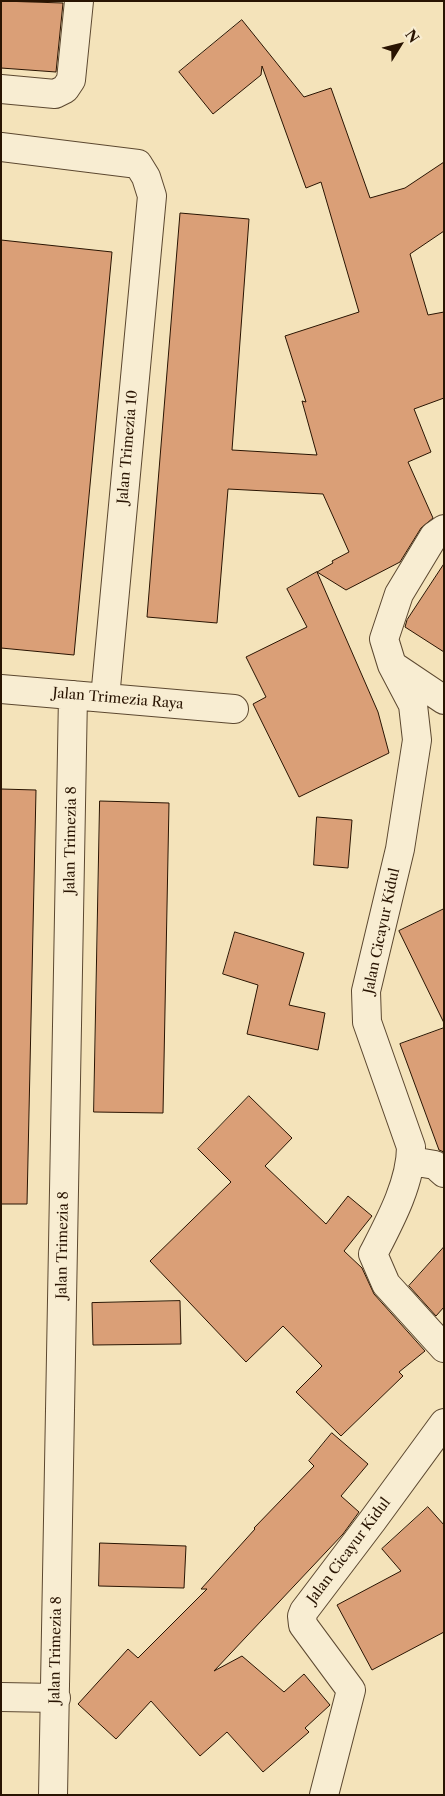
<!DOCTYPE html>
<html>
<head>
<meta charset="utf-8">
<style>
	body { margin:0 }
	#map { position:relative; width:445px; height:1796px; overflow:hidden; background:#f4e3ba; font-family:"Libre Caslon Text",serif }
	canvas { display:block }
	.frame { position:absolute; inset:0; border:2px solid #291402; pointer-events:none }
	.north { position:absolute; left:375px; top:20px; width:50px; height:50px; -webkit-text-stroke:4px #f8edd2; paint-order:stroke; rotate:54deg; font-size:14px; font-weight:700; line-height:20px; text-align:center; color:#291402 }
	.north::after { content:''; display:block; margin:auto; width:18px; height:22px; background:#291402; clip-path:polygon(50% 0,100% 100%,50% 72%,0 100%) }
</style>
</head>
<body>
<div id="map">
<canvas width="445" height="1796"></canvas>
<div class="frame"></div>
<div class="north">N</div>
</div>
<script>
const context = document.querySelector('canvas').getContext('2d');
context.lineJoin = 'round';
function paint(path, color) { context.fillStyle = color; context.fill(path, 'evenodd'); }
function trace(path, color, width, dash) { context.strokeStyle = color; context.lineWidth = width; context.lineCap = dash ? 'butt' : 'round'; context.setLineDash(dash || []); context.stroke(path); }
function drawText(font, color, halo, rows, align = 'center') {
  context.font = font + ' "Libre Caslon Text",serif'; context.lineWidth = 4; context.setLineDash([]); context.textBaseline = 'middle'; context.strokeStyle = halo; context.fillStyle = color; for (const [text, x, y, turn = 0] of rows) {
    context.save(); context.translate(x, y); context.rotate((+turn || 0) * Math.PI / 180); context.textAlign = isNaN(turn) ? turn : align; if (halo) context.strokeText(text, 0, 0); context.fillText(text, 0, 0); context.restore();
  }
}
const building = new Path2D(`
	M1,1L63,3L56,72L1,68Z
	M242,20L304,97L331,88L370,198L405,188L444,162V231L410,254L428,315L444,312V398L414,409L431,452L408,462L433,518L421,528L400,562L346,590L317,572L333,563L332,561L349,552L323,494L228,489L217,623L147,617L180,213L249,219L232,450L317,455L302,401L306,402L285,336L359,312L321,182L306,188L262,66L261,75L213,114L179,72Z
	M1,240L112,252L74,655L1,648Z
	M444,564V652L405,627L407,620Z
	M317,572L378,712L389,753L299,797L253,704L266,697L246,657L307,627L287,589Z
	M1,789L36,790L27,1204H1Z
	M100,801L169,803L163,1113L94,1112Z
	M317,817L352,820L348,868L314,865Z
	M444,909V1023L399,931Z
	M235,932L304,953L289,1005L325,1013L318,1050L247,1034L258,985L223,974Z
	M444,1028V1152L439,1150L400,1044Z
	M249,1096L292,1138L265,1166L326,1224L348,1196L372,1216L344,1251L362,1268L374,1294L425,1351L399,1372L403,1376L341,1436L296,1392L322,1366L283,1326L246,1362L150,1261L231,1182L198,1149Z
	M444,1247V1307L436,1316L409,1286Z
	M180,1301L181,1344L93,1345L92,1303Z
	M332,1433L368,1464L341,1496L359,1512L343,1534L214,1671L242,1656L284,1692L304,1674L330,1705L305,1728L309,1732L263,1772L227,1732L200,1756L151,1701L116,1739L78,1704L128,1649L138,1658L207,1589H201L255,1529L254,1528L314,1466L309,1461Z
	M428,1507L444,1525V1632L372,1670L337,1605L401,1571L382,1549Z
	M100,1543L186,1546L184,1588L99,1586Z`);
paint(building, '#da9f77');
trace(building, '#291402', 1);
const minor = new Path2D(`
	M1,89L55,94L65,89L71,80L79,1
	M1,147L138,164L146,177L152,196L105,698
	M444,529L434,536L399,594L384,639L392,665L413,705L417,740L400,849L366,991L367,1022L411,1147C411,1183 389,1223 373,1254L386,1284L444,1348
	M395,667L444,700
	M1,689L234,709
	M411,1161L435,1165L444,1173
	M1,1697L56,1698
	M53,1795L73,695
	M324,1795L351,1690L303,1625L302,1616L304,1611L373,1520L444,1423`);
trace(minor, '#5c4830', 30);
trace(minor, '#f8edd2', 28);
drawText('14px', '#291402', '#f8edd2', [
	["Jalan Trimezia 10",128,447,-85],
	["Jalan Trimezia Raya",118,699,5],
	["Jalan Trimezia 8",71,840,-89],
	["Jalan Cicayur Kidul",382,931,-78],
	["Jalan Trimezia 8",63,1245,-89],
	["Jalan Cicayur Kidul",349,1551,-53],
	["Jalan Trimezia 8",56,1650,-89]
]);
</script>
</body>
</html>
